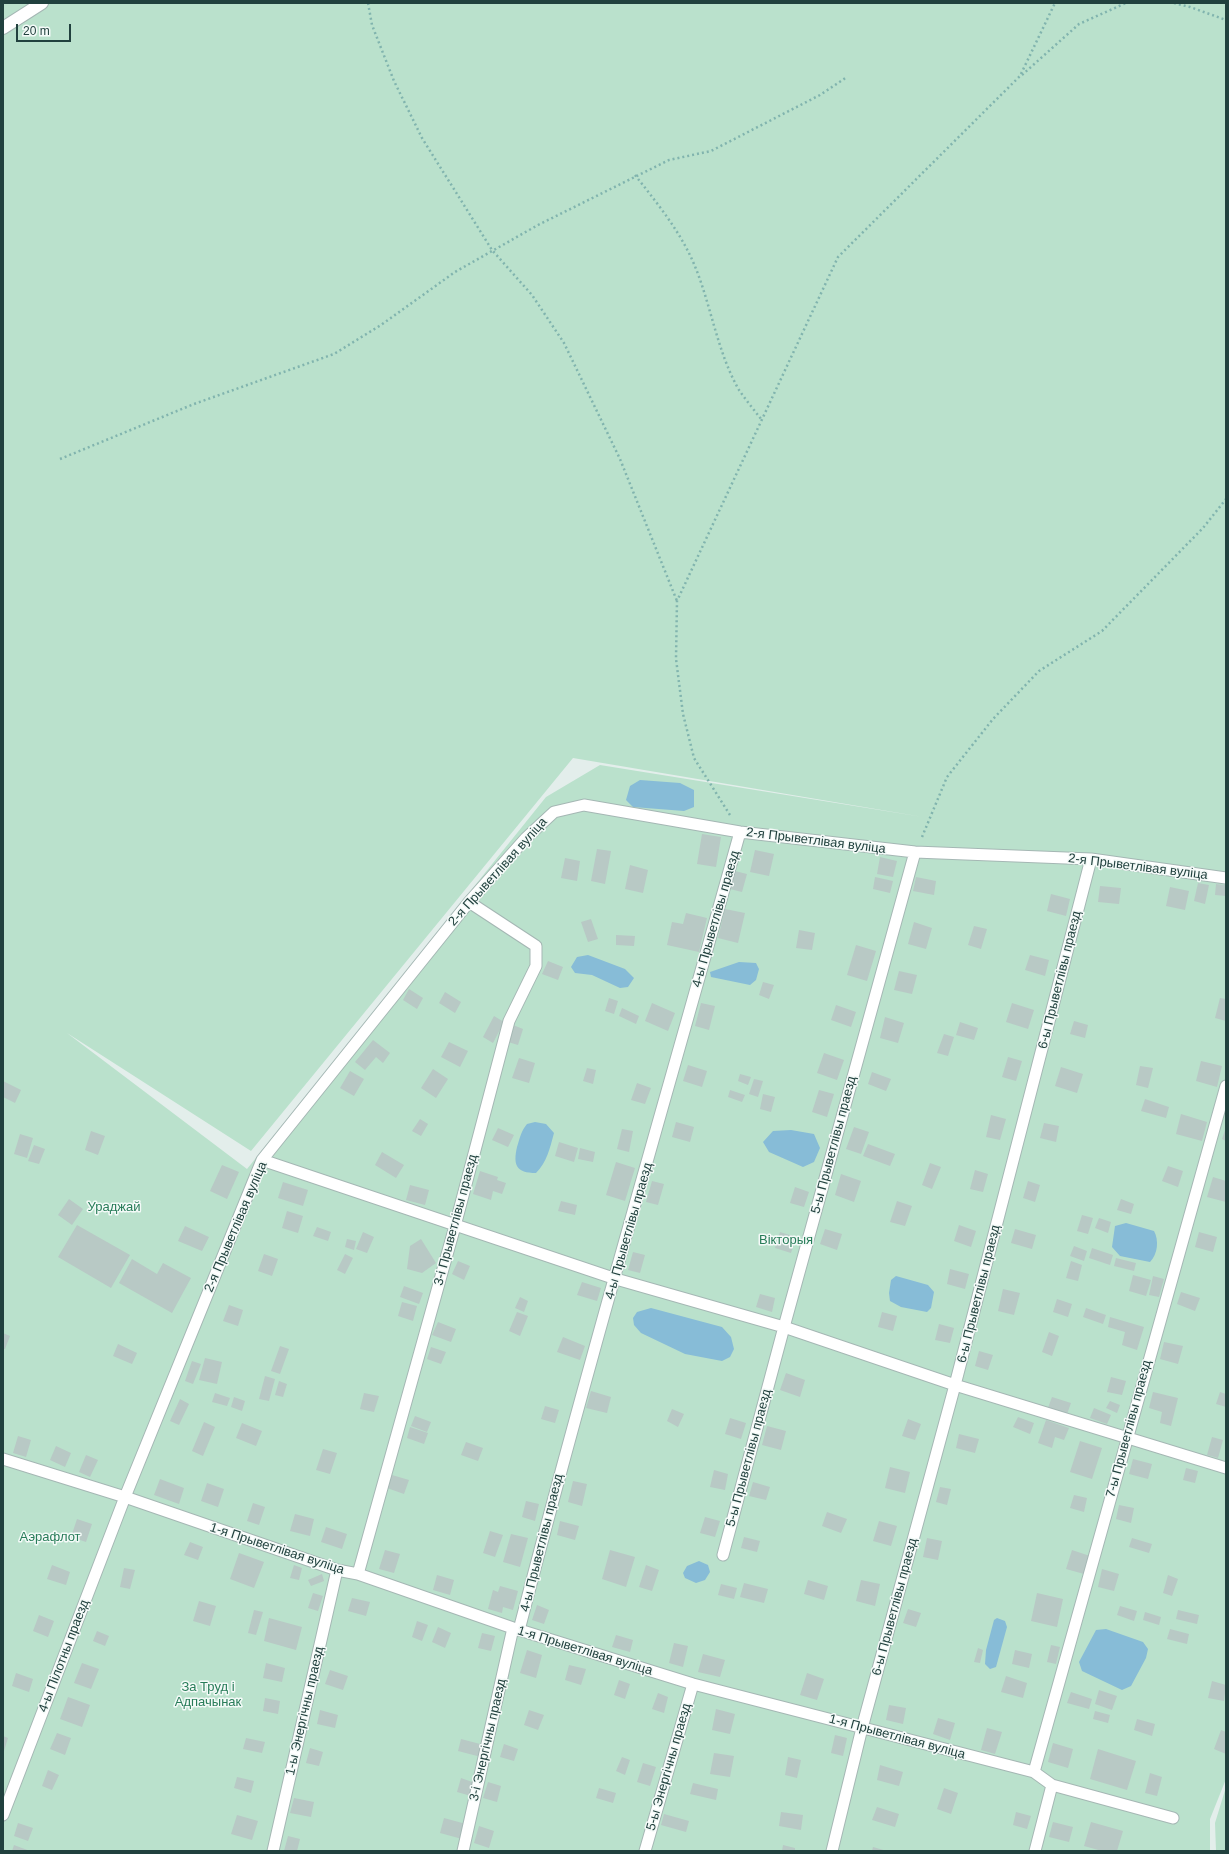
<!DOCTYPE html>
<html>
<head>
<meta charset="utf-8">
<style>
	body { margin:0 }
	#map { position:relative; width:1229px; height:1854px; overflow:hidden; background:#e3eeeb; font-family:Helvetica,sans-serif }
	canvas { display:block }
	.frame { position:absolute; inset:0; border:4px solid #21413e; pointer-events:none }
	.scale { position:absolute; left:16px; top:24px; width:55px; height:18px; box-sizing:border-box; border:2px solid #21413e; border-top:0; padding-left:5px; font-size:12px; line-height:14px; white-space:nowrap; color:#21413e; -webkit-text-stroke:3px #f4faf8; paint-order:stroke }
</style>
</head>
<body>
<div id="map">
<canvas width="1229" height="1854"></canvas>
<div class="frame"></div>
<div class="scale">20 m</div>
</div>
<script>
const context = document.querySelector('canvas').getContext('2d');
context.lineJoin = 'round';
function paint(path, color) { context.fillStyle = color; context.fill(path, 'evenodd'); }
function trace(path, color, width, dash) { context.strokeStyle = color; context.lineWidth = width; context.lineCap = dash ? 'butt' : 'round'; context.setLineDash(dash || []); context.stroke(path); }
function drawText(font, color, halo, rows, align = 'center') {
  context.font = font + ' Helvetica,sans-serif'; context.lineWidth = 3; context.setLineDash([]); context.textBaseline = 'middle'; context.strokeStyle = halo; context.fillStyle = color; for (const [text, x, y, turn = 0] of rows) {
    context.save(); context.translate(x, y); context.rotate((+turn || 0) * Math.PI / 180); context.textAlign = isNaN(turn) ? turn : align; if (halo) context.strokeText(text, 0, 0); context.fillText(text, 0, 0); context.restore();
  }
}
paint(new Path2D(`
	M3,3H1226V1779L1210,1819V1851H3ZM573,758L923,817L600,765L546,797L247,1169L67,1033L251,1151Z
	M1226,1787V1851H1216L1215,1823Z`), '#bae1cc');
paint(new Path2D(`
	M640,780L680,783L694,790V807L684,811L633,807L626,800L630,786Z
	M588,955L625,969L634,978L628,987L620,988L592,975L575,973L571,967L577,957Z
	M739,962L756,963L759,969L756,980L750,985L711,977L710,972Z
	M535,1122L546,1124L554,1133C550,1148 547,1162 536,1173C516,1173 513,1165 517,1147C520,1138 521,1131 527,1124Z
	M791,1130L814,1134L820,1148L814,1162L803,1167L769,1152L763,1142L773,1131Z
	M1126,1223L1154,1231C1159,1240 1158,1254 1150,1262L1120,1256L1112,1247L1115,1226Z
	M896,1276L928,1285L934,1292L931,1308L927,1312L901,1307L890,1301L889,1293L891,1280Z
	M651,1308L722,1327L731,1337L734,1349L730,1357L722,1361L685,1354L641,1333L634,1325L633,1318L637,1312Z
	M699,1561L708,1565L710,1572L705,1580L696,1583L685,1578L683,1573L687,1566Z
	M997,1618L1005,1621L1007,1627L996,1667L990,1669L985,1664L986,1650L994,1620Z
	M1106,1629L1143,1642L1148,1649L1146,1658L1131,1686L1122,1690L1082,1671L1079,1662L1096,1630Z`), '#87bcd7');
paint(new Path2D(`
	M702,834L721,837L716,867L697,864Z
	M597,849L611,851L605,884L591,881Z
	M755,850L774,854L769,876L750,872Z
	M880,857L897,861L893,877L877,874Z
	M565,858L580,861L577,881L561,878Z
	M630,865L648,870L643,893L625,889Z
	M735,871L747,874L742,892L730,889Z
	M875,877L893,881L890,893L873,889Z
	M916,877L936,881L934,895L913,891Z
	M1198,883L1209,885L1205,904L1194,901Z
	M1216,884L1226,885V896L1215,895Z
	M1100,886L1121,888L1119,904L1098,902Z
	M1170,887L1189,891L1185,910L1166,906Z
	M1051,894L1070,899L1066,916L1047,911Z
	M725,909L745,913L738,943L718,938Z
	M686,913L707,918L699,952L667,945L672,922L683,924Z
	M591,919L598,939L588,942L581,922Z
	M914,922L932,928L926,949L908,944Z
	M974,926L987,929L981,949L968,945Z
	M799,930L815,933L812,950L796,948Z
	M616,935L635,936L634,946L616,945Z
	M856,945L876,951L867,981L847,975Z
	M1030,955L1049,960L1045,976L1025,970Z
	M548,961L563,967L558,980L542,974Z
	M899,971L917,975L912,994L894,990Z
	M763,982L774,985L769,999L759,995Z
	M409,989L423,998L417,1009L403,1000Z
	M445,992L461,1002L455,1013L439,1003Z
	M609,998L618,1001L614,1014L605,1011Z
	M1220,998L1226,999V1021L1215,1018Z
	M652,1003L675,1013L668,1031L645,1021Z
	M701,1003L715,1006L709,1030L695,1026Z
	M1012,1003L1034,1010L1028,1029L1006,1022Z
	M836,1005L856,1012L851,1027L831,1020Z
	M622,1008L639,1016L636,1024L619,1016Z
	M494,1016L504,1022L493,1043L483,1037Z
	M885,1017L904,1023L898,1043L880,1038Z
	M1074,1021L1088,1025L1085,1038L1070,1034Z
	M960,1022L978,1028L974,1040L956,1035Z
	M513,1025L523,1029L518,1045L508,1042Z
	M944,1034L954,1037L948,1056L937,1053Z
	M373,1040L390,1053L383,1063L376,1057L365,1070L355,1062Z
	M449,1042L468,1051L460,1067L441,1057Z
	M824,1053L844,1060L837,1080L817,1073Z
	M1008,1057L1022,1061L1016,1081L1002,1077Z
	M519,1058L535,1063L529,1083L512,1078Z
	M1201,1061L1222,1066L1217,1087L1196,1081Z
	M688,1065L707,1071L702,1087L683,1081Z
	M1140,1066L1153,1068L1148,1088L1136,1085Z
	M1061,1067L1083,1074L1077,1093L1055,1086Z
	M587,1068L596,1070L593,1084L583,1081Z
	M433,1069L448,1079L436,1098L421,1088Z
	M350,1071L364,1079L354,1096L340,1088Z
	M872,1072L891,1079L886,1091L868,1084Z
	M740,1074L751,1077L748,1085L738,1081Z
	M754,1079L763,1081L758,1097L749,1094Z
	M3,1081L21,1090L15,1103L3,1097Z
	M637,1083L651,1088L645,1104L631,1100Z
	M730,1090L745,1095L742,1102L728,1097Z
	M819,1090L834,1094L827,1117L812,1112Z
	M763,1094L775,1097L771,1112L760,1109Z
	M1145,1099L1169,1107L1166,1118L1141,1111Z
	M1181,1114L1207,1122L1202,1141L1176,1134Z
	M991,1115L1006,1119L1000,1140L986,1137Z
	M420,1119L428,1124L421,1136L412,1131Z
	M676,1122L694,1127L690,1142L672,1137Z
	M1044,1123L1059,1126L1056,1142L1040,1138Z
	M854,1127L869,1132L861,1154L846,1149Z
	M1226,1127V1141L1222,1139Z
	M498,1128L514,1135L508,1147L492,1140Z
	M622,1129L633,1131L629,1152L617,1149Z
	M91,1131L105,1136L98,1155L85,1150Z
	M20,1134L33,1138L27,1158L14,1154Z
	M559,1142L578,1148L574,1162L555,1156Z
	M868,1144L895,1154L890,1166L863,1156Z
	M34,1145L45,1149L39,1164L28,1161Z
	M580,1148L595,1152L593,1162L578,1159Z
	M382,1152L404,1165L396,1178L375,1165Z
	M616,1162L635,1168L625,1201L606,1195Z
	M930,1163L941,1167L932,1189L922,1185Z
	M222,1165L239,1172L227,1199L210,1191Z
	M1168,1166L1183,1171L1178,1187L1162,1181Z
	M975,1170L988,1174L983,1192L970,1189Z
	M480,1171L498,1177L497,1180L506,1183L502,1194L493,1191L491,1200L473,1194Z
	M841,1174L861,1181L854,1202L835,1195Z
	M1213,1177L1226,1181V1202L1207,1197Z
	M652,1181L664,1184L658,1205L646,1202Z
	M1028,1181L1040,1185L1035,1202L1023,1198Z
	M283,1182L308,1190L303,1206L278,1198Z
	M410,1185L429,1190L425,1205L406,1200Z
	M795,1187L809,1192L804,1207L790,1203Z
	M69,1199L83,1209L72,1225L58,1215Z
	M1121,1199L1134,1204L1131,1214L1117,1210Z
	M561,1201L577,1205L575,1215L558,1211Z
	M897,1201L912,1206L905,1226L890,1222Z
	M287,1211L303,1216L298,1233L282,1228Z
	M1082,1215L1093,1218L1088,1234L1077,1231Z
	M1099,1218L1111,1222L1108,1233L1095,1228Z
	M77,1225L130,1255L111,1288L58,1257Z
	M959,1225L976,1231L971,1247L954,1241Z
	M185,1226L209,1237L202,1251L178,1241Z
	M317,1227L331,1232L328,1241L313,1236Z
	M825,1229L842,1234L837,1250L820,1244Z
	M1015,1229L1036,1235L1032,1249L1011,1243Z
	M363,1232L374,1237L367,1253L356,1249Z
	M780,1232L796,1237L791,1253L775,1248Z
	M1199,1232L1217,1237L1213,1252L1195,1247Z
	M347,1239L356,1241L354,1250L345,1247Z
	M421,1239L436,1263L422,1273L407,1269L410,1246Z
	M1074,1246L1087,1251L1084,1261L1070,1256Z
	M1092,1248L1113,1255L1110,1265L1089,1258Z
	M633,1252L645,1255L640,1273L628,1270Z
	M264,1254L278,1259L272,1276L258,1271Z
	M345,1254L353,1258L345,1274L337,1270Z
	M1116,1258L1136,1263L1134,1271L1114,1266Z
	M132,1259L157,1274L163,1263L191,1278L172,1313L119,1283Z
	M458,1261L470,1266L464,1280L452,1274Z
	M1071,1261L1082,1265L1078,1281L1066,1278Z
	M950,1269L969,1274L965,1289L947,1284Z
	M1133,1275L1151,1280L1146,1296L1129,1291Z
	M1153,1276L1164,1279L1159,1297L1149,1295Z
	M582,1282L601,1288L597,1301L577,1295Z
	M404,1286L423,1293L419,1304L400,1297Z
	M1003,1289L1020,1293L1014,1315L998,1311Z
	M1181,1292L1200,1298L1195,1311L1177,1304Z
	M760,1294L775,1298L772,1312L756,1307Z
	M520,1297L528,1301L524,1312L515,1308Z
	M1057,1299L1072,1304L1068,1317L1053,1312Z
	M402,1302L417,1306L413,1321L398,1316Z
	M229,1305L243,1310L238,1326L223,1321Z
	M1086,1308L1106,1315L1103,1324L1083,1317Z
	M517,1312L528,1316L520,1336L509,1331Z
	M882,1312L897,1316L893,1331L878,1327Z
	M1110,1317L1144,1327L1137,1350L1122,1345L1125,1332L1108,1327Z
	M438,1322L456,1329L451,1342L432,1335Z
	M939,1324L954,1328L950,1343L935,1340Z
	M1049,1332L1059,1336L1052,1356L1042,1352Z
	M3,1333L10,1336L5,1349H3Z
	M563,1337L585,1346L580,1360L557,1352Z
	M1164,1342L1183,1346L1178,1364L1160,1359Z
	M118,1344L137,1353L132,1364L113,1356Z
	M280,1346L289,1349L280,1374L271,1371Z
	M431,1347L446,1352L441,1364L427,1359Z
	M979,1351L993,1355L988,1370L975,1366Z
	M205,1358L222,1362L217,1384L199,1380Z
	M192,1361L201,1364L193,1384L185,1381Z
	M786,1373L805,1380L800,1397L780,1390Z
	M265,1376L275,1379L269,1401L259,1399Z
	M1111,1377L1126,1381L1122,1395L1107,1392Z
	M279,1381L287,1384L283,1397L275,1395Z
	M591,1391L611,1397L607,1413L586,1408Z
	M1153,1392L1178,1398L1171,1426L1160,1423L1162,1412L1149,1408Z
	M1220,1392L1226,1394V1407L1216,1404Z
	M215,1393L230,1398L227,1406L212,1402Z
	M364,1393L379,1396L374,1412L360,1409Z
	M234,1397L245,1401L242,1411L231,1407Z
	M1052,1397L1071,1403L1067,1414L1048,1408Z
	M180,1399L189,1404L179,1425L170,1421Z
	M1110,1401L1120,1405L1117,1413L1106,1408Z
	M545,1406L559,1410L555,1423L541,1419Z
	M1094,1408L1111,1415L1107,1424L1090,1418Z
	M672,1409L684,1414L678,1427L667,1421Z
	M415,1416L431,1422L427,1432L411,1426Z
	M1018,1417L1034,1423L1030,1434L1013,1427Z
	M730,1418L746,1423L741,1439L725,1434Z
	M908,1419L921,1424L915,1440L902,1436Z
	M1046,1420L1069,1428L1064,1440L1055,1437L1052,1448L1038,1443Z
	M204,1422L215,1427L203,1456L192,1451Z
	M242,1423L262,1431L256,1446L236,1438Z
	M767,1426L786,1431L781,1450L762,1445Z
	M410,1427L428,1433L424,1444L407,1438Z
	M959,1434L979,1439L975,1453L956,1448Z
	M18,1436L31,1440L26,1457L13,1453Z
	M1212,1437L1223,1440L1218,1458L1207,1455Z
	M1080,1441L1102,1448L1092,1479L1070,1472Z
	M466,1442L483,1448L478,1461L461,1455Z
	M56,1446L71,1453L65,1467L50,1460Z
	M323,1449L337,1453L330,1474L316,1470Z
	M86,1455L98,1460L90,1477L79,1472Z
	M1133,1459L1152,1464L1148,1479L1129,1474Z
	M890,1467L910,1472L905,1493L885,1488Z
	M1186,1468L1198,1471L1195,1483L1183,1480Z
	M714,1470L728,1474L725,1490L710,1487Z
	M392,1475L409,1480L404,1494L387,1488Z
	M160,1479L184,1488L179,1504L154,1495Z
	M573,1481L587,1484L582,1506L568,1502Z
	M753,1482L770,1487L766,1500L749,1496Z
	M207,1483L224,1489L218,1507L201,1501Z
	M940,1487L951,1489L947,1505L936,1502Z
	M1074,1495L1087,1498L1084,1512L1070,1508Z
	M526,1501L539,1504L535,1521L522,1517Z
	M253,1503L265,1507L259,1525L247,1521Z
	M1119,1505L1134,1508L1131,1523L1116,1519Z
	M827,1512L847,1519L841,1533L822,1526Z
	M295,1514L314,1519L310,1536L290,1531Z
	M705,1517L720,1521L715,1537L700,1533Z
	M77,1519L92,1524L86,1542L71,1537Z
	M560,1521L579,1526L575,1540L557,1535Z
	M879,1521L897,1526L891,1546L873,1541Z
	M326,1527L347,1534L342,1549L321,1542Z
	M490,1531L503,1535L495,1557L483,1553Z
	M511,1534L528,1538L520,1567L503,1562Z
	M744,1537L760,1541L757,1552L741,1548Z
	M927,1538L942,1541L938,1560L923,1557Z
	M1132,1538L1152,1544L1149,1553L1129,1547Z
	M190,1542L203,1547L198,1560L184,1555Z
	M385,1550L400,1554L394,1573L379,1569Z
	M610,1550L635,1557L626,1587L602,1579Z
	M1072,1550L1090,1556L1084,1574L1066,1569Z
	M239,1553L264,1562L254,1588L230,1579Z
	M52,1565L70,1572L66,1585L47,1579Z
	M294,1565L302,1568L299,1580L290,1578Z
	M646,1565L659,1570L652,1591L639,1587Z
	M124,1568L135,1570L130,1589L120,1587Z
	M1102,1569L1119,1574L1114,1591L1098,1587Z
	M322,1574L324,1581L311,1586L308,1580Z
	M437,1575L454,1580L450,1595L433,1590Z
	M1168,1575L1178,1579L1172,1596L1163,1593Z
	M808,1580L828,1586L824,1600L804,1594Z
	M861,1580L880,1584L875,1606L856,1601Z
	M744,1583L768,1589L764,1603L740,1597Z
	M721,1584L737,1588L734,1599L718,1595Z
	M500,1586L518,1591L513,1610L503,1607L502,1613L488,1609L493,1590L498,1592Z
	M313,1593L323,1596L318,1611L308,1608Z
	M1037,1593L1063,1599L1057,1627L1031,1621Z
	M352,1598L370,1602L366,1616L348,1611Z
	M199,1601L216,1606L210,1626L193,1621Z
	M537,1605L549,1610L544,1624L532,1620Z
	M1120,1606L1137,1611L1134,1621L1117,1615Z
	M908,1609L921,1613L916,1627L903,1623Z
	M254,1610L263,1612L256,1635L248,1633Z
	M1178,1610L1199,1615L1197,1624L1176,1619Z
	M1145,1612L1161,1617L1159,1625L1143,1620Z
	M39,1615L54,1621L48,1637L33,1631Z
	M269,1618L302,1627L296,1650L264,1641Z
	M417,1621L428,1625L422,1641L412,1637Z
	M438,1627L451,1633L445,1648L432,1642Z
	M1170,1629L1189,1634L1187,1644L1167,1639Z
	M97,1631L109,1636L105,1646L93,1641Z
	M482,1633L495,1636L491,1651L478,1648Z
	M616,1635L633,1640L630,1652L612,1647Z
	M674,1643L688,1646L683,1667L669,1663Z
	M1051,1645L1060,1647L1056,1664L1047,1662Z
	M978,1648L983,1650L980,1663L974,1662Z
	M527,1650L542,1655L536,1678L520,1673Z
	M1015,1650L1032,1654L1029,1668L1012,1664Z
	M703,1654L725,1660L720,1677L698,1672Z
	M82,1663L99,1669L91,1689L74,1683Z
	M266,1663L285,1668L282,1682L263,1678Z
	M569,1665L586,1669L581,1685L565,1680Z
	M330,1670L348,1676L343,1690L325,1684Z
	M16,1673L33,1679L29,1692L12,1686Z
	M807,1673L824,1679L817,1700L800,1695Z
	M1006,1676L1027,1683L1023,1698L1001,1692Z
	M619,1680L630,1684L625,1699L614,1695Z
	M1212,1681L1226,1685L1224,1701L1208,1698Z
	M1099,1690L1117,1696L1112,1710L1095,1704Z
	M1071,1692L1092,1699L1089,1709L1067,1703Z
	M658,1693L668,1697L664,1713L652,1709Z
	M68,1697L90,1705L82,1727L60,1719Z
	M265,1698L280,1701L278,1714L263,1711Z
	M889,1705L906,1708L903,1724L886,1720Z
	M716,1709L735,1714L730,1734L712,1730Z
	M320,1710L338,1715L335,1728L317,1724Z
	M529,1710L544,1715L538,1730L524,1725Z
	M1095,1711L1110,1715L1108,1723L1093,1719Z
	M938,1718L955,1723L950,1740L933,1734Z
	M1137,1719L1155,1724L1152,1736L1134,1730Z
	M987,1728L1002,1732L995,1754L981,1750Z
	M1221,1730L1226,1732V1754L1214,1749Z
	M57,1733L71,1738L65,1755L50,1749Z
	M835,1735L847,1738L843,1756L831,1753Z
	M3,1736L8,1738L4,1751H3Z
	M246,1738L265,1742L262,1753L243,1749Z
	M461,1739L484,1745L481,1757L458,1751Z
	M1053,1743L1073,1749L1068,1768L1048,1762Z
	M504,1744L518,1749L514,1761L500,1757Z
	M310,1748L323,1752L319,1766L306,1763Z
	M1098,1749L1136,1761L1127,1790L1090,1779Z
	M714,1753L734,1756L730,1777L710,1774Z
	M622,1757L630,1760L625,1775L616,1771Z
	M788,1757L801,1760L797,1778L785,1775Z
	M643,1763L656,1767L650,1786L637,1782Z
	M880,1765L903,1772L899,1786L877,1780Z
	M48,1770L59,1775L52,1790L42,1786Z
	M1150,1773L1162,1777L1157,1796L1145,1793Z
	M237,1777L254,1781L251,1793L234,1788Z
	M461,1778L475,1783L471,1796L457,1792Z
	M488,1782L501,1786L497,1802L483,1798Z
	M693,1783L718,1789L716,1800L690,1794Z
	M599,1788L616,1793L613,1803L596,1798Z
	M944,1788L958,1793L951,1814L937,1809Z
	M294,1798L314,1802L311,1817L290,1813Z
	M877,1807L899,1814L895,1827L872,1820Z
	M781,1812L803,1815L801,1830L779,1826Z
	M1016,1812L1031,1816L1027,1829L1013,1825Z
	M664,1814L689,1821L686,1832L661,1825Z
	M237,1815L258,1821L252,1840L231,1834Z
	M444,1818L466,1824L462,1839L440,1833Z
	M1053,1822L1073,1827L1069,1842L1049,1837Z
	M1091,1822L1123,1831L1117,1851H1102L1084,1846Z
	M18,1823L33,1828L28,1841L14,1836Z
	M479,1826L494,1831L489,1848L474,1843Z
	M288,1836L300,1839L297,1851H284Z
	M14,1845L30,1851H12Z
	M783,1845L795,1848V1851H782Z
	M873,1847L887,1851H872Z`), '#b8c9c5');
const service = new Path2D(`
	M262,1160L616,1279L784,1327L955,1385L1226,1468
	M3,1459L125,1497L337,1570L358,1574L513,1628L693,1684L1034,1772L1052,1785L1173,1818
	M723,1555L784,1327L915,852
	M358,1574L455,1226L509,1021L536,966V946L469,902
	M519,1630C588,1363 666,1098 740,832
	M1034,1772L1226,1086
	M3,1815L125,1497L262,1160L469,902L526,838L554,812L584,805L740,832L915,852L1091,859L1226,878
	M273,1851L337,1570
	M463,1851L513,1628
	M645,1851L693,1684
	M832,1851L862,1728L955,1385L1091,859
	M1035,1851L1052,1785`);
const tertiary = new Path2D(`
	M3,28L42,3`);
trace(service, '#a5b7b4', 13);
trace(tertiary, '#a5b7b4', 14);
trace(new Path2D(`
	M368,3L372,25L394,81L422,138L492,250L532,295L564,343L620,459L677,601
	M1174,3L1190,7L1226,20
	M1022,75L1079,24L1126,3
	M635,175C657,203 680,231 694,264C711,304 717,352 739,390C746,400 754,410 761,419
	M60,459L194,404L334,354L381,325L455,272L538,225L669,160L711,151L820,95L847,77
	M730,815L694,758L683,714L676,659L677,601L838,257L1020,76L1055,3
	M922,837L947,777L993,719L1039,671L1102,631L1203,528L1226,499`), '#81b4ae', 2.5, [2, 3]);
trace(service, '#fff', 11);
trace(tertiary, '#fff', 12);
drawText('13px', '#21413e', '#f4faf8', [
	["2-я Прыветлівая вуліца",816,841,7],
	["2-я Прыветлівая вуліца",1138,867,7],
	["2-я Прыветлівая вуліца",498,872,-48],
	["4-ы Прыветлівы праезд",716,919,-74],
	["6-ы Прыветлівы праезд",1060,980,-76],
	["5-ы Прыветлівы праезд",834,1145,-75],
	["3-і Прыветлівы праезд",456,1220,-75],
	["2-я Прыветлівая вуліца",236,1227,-67],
	["4-ы Прыветлівы праезд",629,1231,-74],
	["6-ы Прыветлівы праезд",979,1294,-76],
	["7-ы Прыветлівы праезд",1129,1429,-75],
	["5-ы Прыветлівы праезд",749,1458,-75],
	["4-ы Прыветлівы праезд",542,1543,-76],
	["1-я Прыветлівая вуліца",277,1549,18],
	["6-ы Прыветлівы праезд",895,1607,-75],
	["1-я Прыветлівая вуліца",585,1651,17],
	["4-ы Пілотны праезд",64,1656,-69],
	["1-ы Энергічны праезд",305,1711,-77],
	["1-я Прыветлівая вуліца",897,1737,15],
	["3-і Энергічны праезд",488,1740,-77],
	["5-ы Энергічны праезд",669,1767,-74]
]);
drawText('13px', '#277c58', '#f4faf8', [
	["Ураджай",114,1207],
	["Вікторыя",786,1240],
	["Аэрафлот",50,1537],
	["За Труд і",208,1687],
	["Адпачынак",208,1702]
]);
</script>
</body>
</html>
